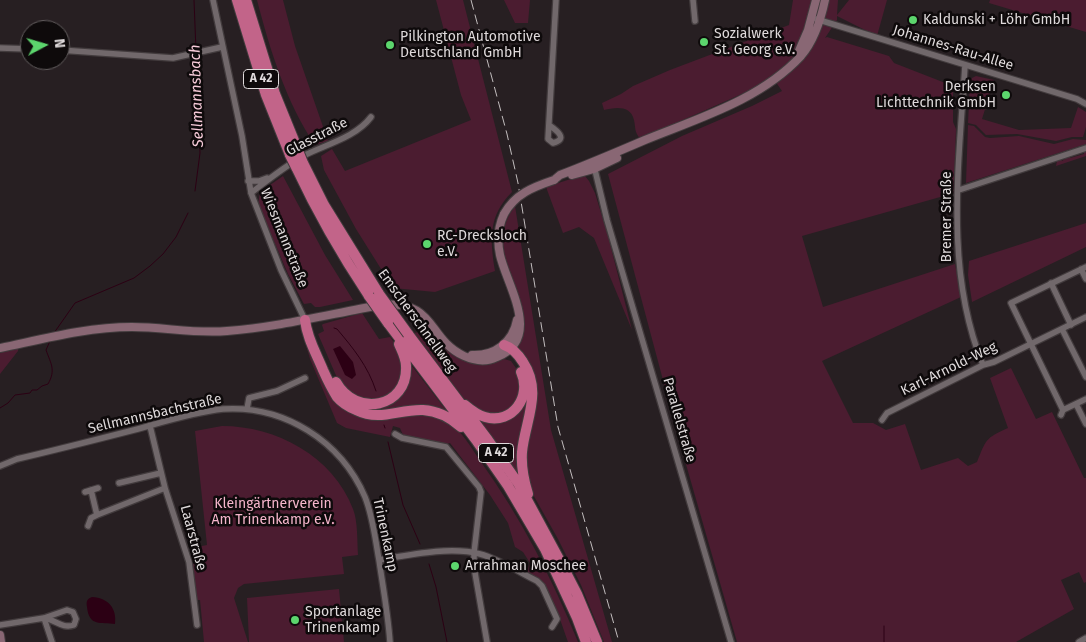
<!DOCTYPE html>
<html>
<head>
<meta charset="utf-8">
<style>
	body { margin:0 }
	#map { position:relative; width:1086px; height:642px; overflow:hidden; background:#271f22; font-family:"Fira Sans",sans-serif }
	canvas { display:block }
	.north { position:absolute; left:20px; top:20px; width:50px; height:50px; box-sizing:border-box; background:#0e0a0b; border:1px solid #625d5e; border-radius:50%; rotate:84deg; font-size:14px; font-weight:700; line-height:20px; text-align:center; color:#dfdadb }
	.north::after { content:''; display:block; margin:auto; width:18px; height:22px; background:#5cd56d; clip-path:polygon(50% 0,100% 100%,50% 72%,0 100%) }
</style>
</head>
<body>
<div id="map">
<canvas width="1086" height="642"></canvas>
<div class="north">N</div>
</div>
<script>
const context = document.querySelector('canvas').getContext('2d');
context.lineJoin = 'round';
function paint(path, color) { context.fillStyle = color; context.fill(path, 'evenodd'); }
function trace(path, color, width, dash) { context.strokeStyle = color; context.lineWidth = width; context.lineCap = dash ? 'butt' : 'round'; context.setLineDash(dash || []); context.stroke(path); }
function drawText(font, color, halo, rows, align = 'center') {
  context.font = font + ' "Fira Sans",sans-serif'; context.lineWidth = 5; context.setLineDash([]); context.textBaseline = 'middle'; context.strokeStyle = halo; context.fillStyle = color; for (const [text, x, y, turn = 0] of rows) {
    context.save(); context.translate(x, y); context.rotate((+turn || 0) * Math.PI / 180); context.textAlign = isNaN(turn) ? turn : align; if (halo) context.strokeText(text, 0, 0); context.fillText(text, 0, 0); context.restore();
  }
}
paint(new Path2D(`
	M257,0H283L295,46L328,141L315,145C286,102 270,50 257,0Z
	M436,0H463L512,192C488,216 490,239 495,271L435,292L393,288L356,229L324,170L321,156L332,149L345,171L471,120L461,95Z
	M504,0H530L528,23H515Z
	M793,0H838L837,15L849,0H887L877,36L837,16V20L825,38L827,37L889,56L894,63L953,86V122L956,129L954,184L958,192L802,236L823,307L955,264L961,297L822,361L853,423H873L886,430L905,424L921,470L958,458L968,466L977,462C986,440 985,438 1008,428L990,378L1011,368L1036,419L1052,412L1084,478H1086V582L1084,583L1079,572L1061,580L1074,609L1016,642H737L679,440L608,174L682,136L752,106L782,91L773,78L760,86L640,139C634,130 636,130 634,120C631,105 615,107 604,110L602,103L621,94L633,86L670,70L789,25Z
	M990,0H1086V32L989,3Z
	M976,76L994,80L982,119L1019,130L1071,128L1078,107L1086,112V127L1083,137H1072L1056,141L1017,134L986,135L976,125L968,123L970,82L972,78Z
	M968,125L974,126L985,137L990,138L1019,136L1054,144L1073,139L1086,140V144L966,183Z
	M1084,151H1086V156L1056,166L1057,161L1061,159L1062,161L1069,156L1070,158L1084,154Z
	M283,176L325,255L353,300L320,307H315L311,303L304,304L288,274L258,204L260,192Z
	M580,176H585L589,181L595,193L608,236L632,330L594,238L579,227L563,233L546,187Z
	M515,206L551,430L612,642H604L581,585L558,539L531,491L525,459L527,444L537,403V387L533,373L519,348C518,336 526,327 523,314C517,274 486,245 515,206Z
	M1086,223V247L972,302L968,275L969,261Z
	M410,311L421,317L450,352L460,359L475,364H482L504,359L511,361L518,371L522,392L509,411L489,416L470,405L464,399L414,333L423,331Z
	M362,313L379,339L390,337L399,349L403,372L395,391L380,400L353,397L338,380L318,334L324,331L322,325L323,324Z
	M302,331L349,412C373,413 428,411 447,422C462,430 471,448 481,462C521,518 552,578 578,642H568C559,616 551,587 527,571L530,563L523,552L515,547L508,523L490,495L450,443L447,444L403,435L400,428L393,426L390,437L346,428L337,423L310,359Z
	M18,348V351L0,374V351Z
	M408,361L449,414L367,412L344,397L389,402Z
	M529,386L522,481L505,456L506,455L505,452L510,448L504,452L501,446L499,448L477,417L501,421Z
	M222,426C276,426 333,456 353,509C358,521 357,542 358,555L342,557L344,574L244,584L238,588L234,598L248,642H204L200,600H196L191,548L207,545L195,431Z
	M339,589L344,642H249L247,598Z`), '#4b1c30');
paint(new Path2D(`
	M340,346L353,362L356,375L352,379L345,375L334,351L333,349Z
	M92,597C109,598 117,609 115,624C101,622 89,627 87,607C86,601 87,599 92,597Z`), '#2c0014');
trace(new Path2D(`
	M194,0L196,51
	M195,191L200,153L196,55
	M334,328L337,329C353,348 368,366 376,391
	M54,333L75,303L134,278L150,266L163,254L176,237L188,213
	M0,408L8,403L15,395L30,393L32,390H37L42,386L48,384C56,370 51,364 46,350L50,341
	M384,425L385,428
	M388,442L403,505L420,544
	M429,564L436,587L447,642
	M884,626V642`), '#2c0014', 1);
const street = new Path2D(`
	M213,0L242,136L251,193L281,270L305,320
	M693,0L695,21
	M816,19L1077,99L1086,104
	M0,48L30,49
	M60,50L173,58L222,47
	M965,65C959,165 944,270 983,365
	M549,125C556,130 569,139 553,143L548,139L556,0
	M594,166L607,220L731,642
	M248,181H259L267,178
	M959,190L1086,148
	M251,193C269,179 285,166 305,155C327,144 356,137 371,117
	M1081,269L1086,279
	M1051,283L1071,325
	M1062,329L1086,377
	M1076,404L1086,424
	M247,409L249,398L277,391L305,378
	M1063,410L1086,399
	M1061,415L1063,410L1011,303L1086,267
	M882,420L887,413L983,365L994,362L1086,317
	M395,434L402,438L446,447L479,487L481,492L474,553V567L487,642
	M0,466L17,459C56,450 95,440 134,430C163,422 194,412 223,409C284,405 341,441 365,497C373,517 375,538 379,560C383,587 388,614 390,642
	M119,483L161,473
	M165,488L189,562L197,625
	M91,490L97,515
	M85,492L98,488
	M88,526L91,518L97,515L165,488L150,426
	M379,560C409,555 450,546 480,554C499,559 519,572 537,581L542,586L557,619L552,627
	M44,618L52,642
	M0,625L44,618L67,610L73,612L76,619L74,625C62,629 56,620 44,618
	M1079,642L1086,638`);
const secondary = new Path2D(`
	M798,53L808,30L816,0
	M572,175L594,169L617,158
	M554,180L560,175C589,164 617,152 645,140C699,118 760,100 801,56C814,41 821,19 825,0
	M0,348C43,339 87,327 132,327C164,327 195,334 227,331C279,327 330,314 381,305C437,300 426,338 464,356C475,361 487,362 497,357C543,338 507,286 500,255C497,241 498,227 504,214
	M472,355C495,356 513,342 517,320
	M0,635L1,642`);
const highway = new Path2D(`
	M237,0L266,95L290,155
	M246,0L275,94L297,148
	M303,163L324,205L379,294
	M296,167C317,212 341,254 369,296
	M305,320C307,338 316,353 323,370C327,379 332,389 337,397C342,403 349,407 356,410C381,422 398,409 423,410C438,411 451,418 461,427
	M388,323L476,440L508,486L545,549L577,618L586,642
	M408,334L488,440L518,483L559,559L577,594L597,642
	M504,345C513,348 518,354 523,362C543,392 525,421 522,452C521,466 524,481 528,494
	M336,382C356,418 408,408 406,366C406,358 402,351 399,344
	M465,405C471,410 477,415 485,417C513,425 532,396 521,372`);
trace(street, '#423b3d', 8);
trace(secondary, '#423b3d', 10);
trace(highway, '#423b3d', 12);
trace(street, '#71686b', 5.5);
trace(secondary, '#896774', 8);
trace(highway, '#c26489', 10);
trace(new Path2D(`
	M471,0L507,134L518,183L558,427L619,642`), '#c3bebf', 1, [10, 5]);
const secondaryBridge = new Path2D(`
	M504,214C515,194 533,187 554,180`);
const highwayBridge = new Path2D(`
	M297,148L303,163
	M290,155L296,167
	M379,294L408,334
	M369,296L388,323`);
trace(secondaryBridge, '#423b3d', 10, []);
trace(highwayBridge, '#423b3d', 12, []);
trace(secondaryBridge, '#896774', 8);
trace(highwayBridge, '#c26489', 10);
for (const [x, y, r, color] of [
	[913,20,5,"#5cd56d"],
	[704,42,5,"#5cd56d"],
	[390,45,5,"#5cd56d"],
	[1006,95,5,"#5cd56d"],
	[427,244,5,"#5cd56d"],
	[455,566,5,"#5cd56d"],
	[295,620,5,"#5cd56d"]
]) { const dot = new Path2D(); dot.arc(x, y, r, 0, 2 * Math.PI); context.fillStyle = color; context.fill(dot); trace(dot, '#0e0a0b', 2); }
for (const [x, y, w] of [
	[261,79,35],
	[496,453,35]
]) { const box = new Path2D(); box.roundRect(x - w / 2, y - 9.5, w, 19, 4); context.fillStyle = '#0e0a0b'; context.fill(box); trace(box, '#dfdadb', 1); }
drawText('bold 12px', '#dfdadb', null, [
	["A 42",261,79],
	["A 42",496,453]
]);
drawText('14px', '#dfdadb', '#0e0a0b', [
	["Kaldunski + Löhr GmbH",923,20],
	["Sozialwerk",714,34],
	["St. Georg e.V.",714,50],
	["Pilkington Automotive",400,37],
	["Deutschland GmbH",400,53],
	["Derksen",996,87,"right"],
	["Lichttechnik GmbH",996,103,"right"],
	["RC-Drecksloch",437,236],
	["e.V.",437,252],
	["Arrahman Moschee",465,566],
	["Sportanlage",305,612],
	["Trinenkamp",305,628]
], 'left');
drawText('14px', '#dfdadb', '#0e0a0b', [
	["Johannes-Rau-Allee",953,48,17],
	["Glasstraße",317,137,-27],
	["Bremer Straße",947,217,-90],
	["Wiesmannstraße",284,238,68],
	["Emscherschnellweg",417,321,54],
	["Karl-Arnold-Weg",949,369,-26],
	["Sellmannsbachstraße",155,414,-13],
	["Parallelstraße",679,420,74],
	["Trinenkamp",385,535,78],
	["Laarstraße",193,538,75]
]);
drawText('14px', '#f5b5cb', '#0e0a0b', [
	["Kleingärtnerverein",273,504],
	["Am Trinenkamp e.V.",273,520]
]);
drawText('italic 15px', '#f7cbd9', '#0e0a0b', [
	["Sellmannsbach",197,96,-92]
]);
</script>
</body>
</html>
